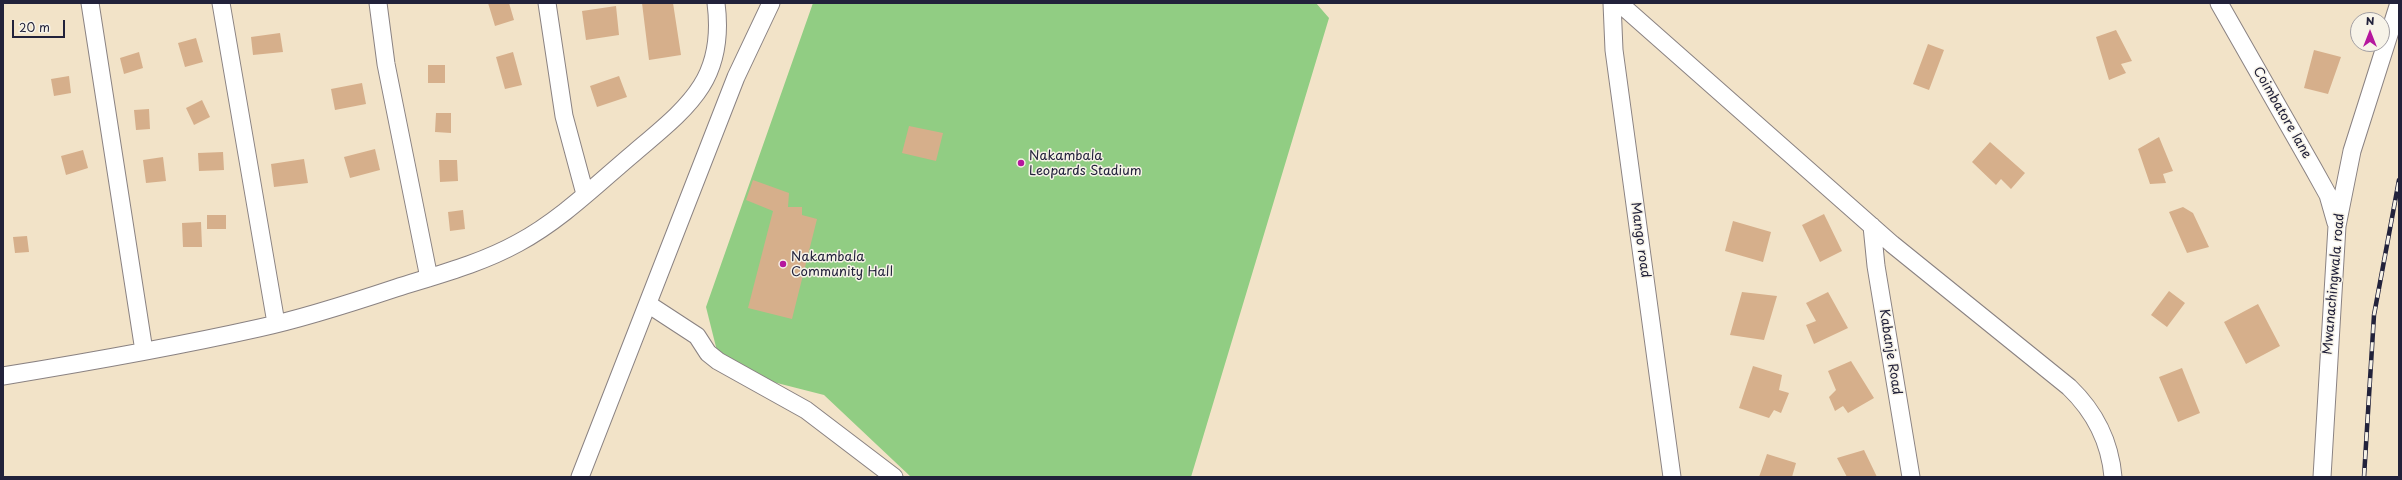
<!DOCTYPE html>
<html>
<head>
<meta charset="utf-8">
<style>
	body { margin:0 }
	#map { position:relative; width:2402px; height:480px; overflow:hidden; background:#f2e3c8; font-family:"Playpen Sans",sans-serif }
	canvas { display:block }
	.frame { position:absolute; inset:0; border:4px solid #22223b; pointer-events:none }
	.north { position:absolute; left:2350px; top:12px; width:40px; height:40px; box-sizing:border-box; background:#f7f3e8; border:1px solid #a29fa3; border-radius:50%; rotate:0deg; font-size:11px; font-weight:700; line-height:16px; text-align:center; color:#22223b }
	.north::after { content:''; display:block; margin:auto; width:14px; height:18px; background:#b5179e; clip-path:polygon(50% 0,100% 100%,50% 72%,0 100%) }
	.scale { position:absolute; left:12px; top:20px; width:53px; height:18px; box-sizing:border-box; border:2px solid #22223b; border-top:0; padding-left:5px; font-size:12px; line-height:14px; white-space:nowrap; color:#22223b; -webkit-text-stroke:3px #f7f3e8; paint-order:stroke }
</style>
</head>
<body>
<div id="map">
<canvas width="2402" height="480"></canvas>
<div class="frame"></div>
<div class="north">N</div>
<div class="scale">20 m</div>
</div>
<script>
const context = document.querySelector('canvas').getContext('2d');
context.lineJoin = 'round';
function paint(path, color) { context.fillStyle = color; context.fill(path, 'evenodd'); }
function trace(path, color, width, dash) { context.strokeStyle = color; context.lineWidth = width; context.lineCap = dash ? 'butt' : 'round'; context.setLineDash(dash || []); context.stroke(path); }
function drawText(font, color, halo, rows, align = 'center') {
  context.font = font + ' "Playpen Sans",sans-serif'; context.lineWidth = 3; context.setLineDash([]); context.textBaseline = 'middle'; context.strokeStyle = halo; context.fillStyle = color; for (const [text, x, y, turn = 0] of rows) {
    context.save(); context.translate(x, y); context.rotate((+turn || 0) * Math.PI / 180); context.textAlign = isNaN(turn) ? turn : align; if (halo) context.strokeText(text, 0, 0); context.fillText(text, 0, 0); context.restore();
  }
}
paint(new Path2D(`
	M813,3H1316L1329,18L1191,477H911L824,395L773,382L717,351L706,307Z`), '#91cd83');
paint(new Path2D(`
	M488,3H509L514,20L495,26Z
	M642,3H673L681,55L649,60Z
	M616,6L619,35L586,40L582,11Z
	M2116,30L2132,61L2121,64L2126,73L2109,80L2096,37Z
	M280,33L283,52L253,55L251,37Z
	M196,38L203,62L185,67L178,43Z
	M1928,44L1944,50L1929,90L1913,84Z
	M2314,50L2341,57L2328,94L2304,88Z
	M139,52L143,68L124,74L120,58Z
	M513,52L522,85L505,89L496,57Z
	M428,65H445V83H428Z
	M69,76L71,93L54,96L51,79Z
	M619,76L627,97L597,107L590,86Z
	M362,83L366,104L335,110L331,89Z
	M202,100L210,117L194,125L186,108Z
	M149,109L150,129L136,130L134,110Z
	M436,113H451V133L435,132Z
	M909,126L943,133L936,161L902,153Z
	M2159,137L2173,171L2163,174L2166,183L2150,184L2138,149Z
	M1990,142L2025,173L2011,189L2001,179L1996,185L1972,162Z
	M375,149L380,170L350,178L344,157Z
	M83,150L88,168L66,175L61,156Z
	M223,152L224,170L199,171L198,153Z
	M163,157L166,181L146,183L143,160Z
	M304,159L308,183L274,187L271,164Z
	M439,160H457L458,181L440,182Z
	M753,180L789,193L788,207H802V215L817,219L792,319L748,308L773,211L746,200Z
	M2183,207L2193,213L2209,247L2187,253L2169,212Z
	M463,210L465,229L450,231L448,212Z
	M1824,214L1842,251L1820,262L1802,225Z
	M207,215H226V229H207Z
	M1733,221L1771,232L1763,262L1725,251Z
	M201,222L202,247H183L182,223Z
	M27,236L29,252L15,253L13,237Z
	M2169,291L2185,303L2167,327L2151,315Z
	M1742,292L1777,296L1764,340L1730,335Z
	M1828,292L1848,328L1814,344L1806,325L1816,321L1806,303Z
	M2258,304L2280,346L2246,364L2224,322Z
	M1851,361L1874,398L1848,413L1843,406L1835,411L1829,397L1836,390L1828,371Z
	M1753,366L1782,375L1779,390L1789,393L1781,413L1774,410L1769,418L1739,408Z
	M2182,368L2200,413L2178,422L2159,377Z
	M1864,450L1877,477H1847L1837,458Z
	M1767,454L1796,463L1792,477H1759Z`), '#d6af8b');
const minor = new Path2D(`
	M90,3L144,351
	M221,3L276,323
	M378,3L386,64L429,278
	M547,3L564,116L585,194
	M1612,3L1614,50L1672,477
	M1619,3L1892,244L2069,387C2094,411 2110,442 2113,477
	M2219,3L2313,168L2328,195L2336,223
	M1872,226L1876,266L1911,477
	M648,304L697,336L708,353L718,361L806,410L894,477
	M3,376C89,362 174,347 259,328C305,318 351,303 396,288C437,275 480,264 518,243C561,220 597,184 634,153C688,107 726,80 716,3
	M580,477L736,77L771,3
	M2322,477L2337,226L2352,151L2399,3`);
trace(minor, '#8a8282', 19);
trace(minor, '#fff', 17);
const rail = new Path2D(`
	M2364,477L2374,315L2399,180`);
trace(rail, '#22223b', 4.5);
trace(rail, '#f7f3e8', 3, [9]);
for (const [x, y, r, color] of [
	[1021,163,4,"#b5179e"],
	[783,264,4,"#b5179e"]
]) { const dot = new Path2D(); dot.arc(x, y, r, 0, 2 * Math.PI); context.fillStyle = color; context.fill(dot); trace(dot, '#f7f3e8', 1.5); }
drawText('13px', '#22223b', '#f7f3e8', [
	["Coimbatore lane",2282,113,60],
	["Mango road",1640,240,82],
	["Mwanachingwala road",2334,284,-85],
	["Kabanje Road",1890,352,81]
]);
drawText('13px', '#22223b', '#f7f3e8', [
	["Nakambala",1029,156],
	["Leopards Stadium",1029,171],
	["Nakambala",791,257],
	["Community Hall",791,272]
], 'left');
</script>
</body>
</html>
